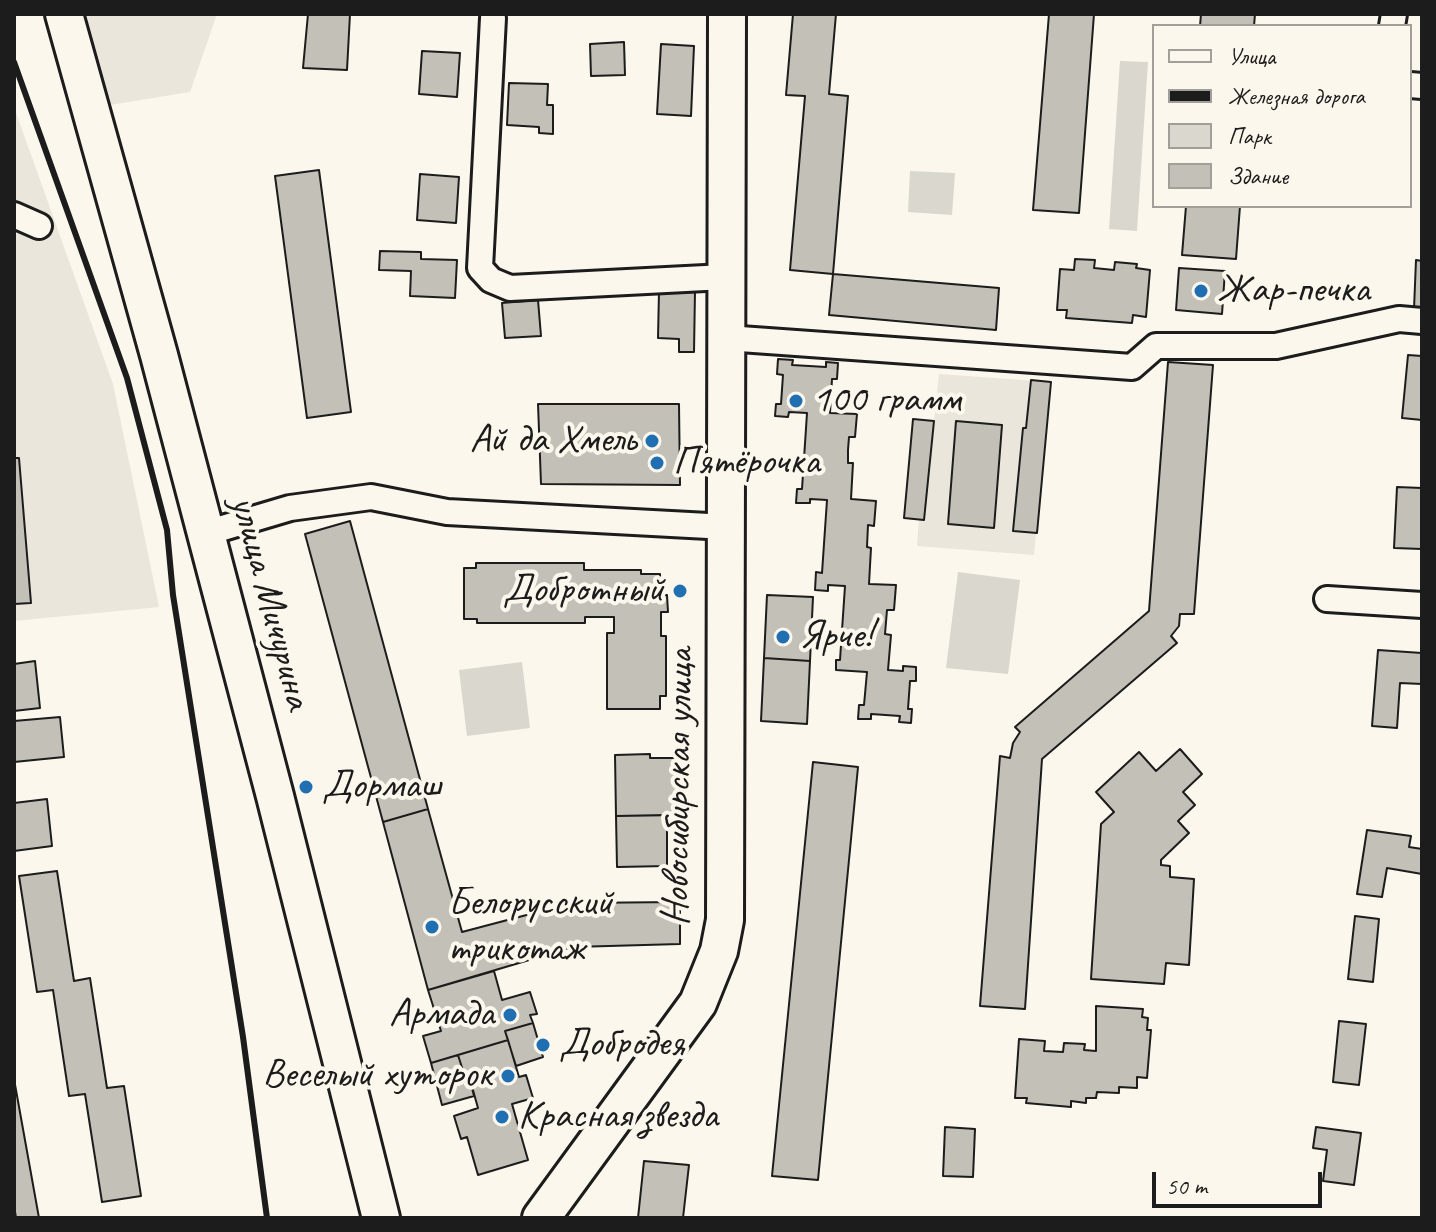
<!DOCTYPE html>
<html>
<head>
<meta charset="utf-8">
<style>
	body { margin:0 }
	#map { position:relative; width:1436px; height:1232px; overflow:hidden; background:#fbf7ec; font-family:Caveat,sans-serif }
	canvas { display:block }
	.frame { position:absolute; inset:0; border:16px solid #1c1c1c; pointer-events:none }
	.legend { position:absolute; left:1152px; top:24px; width:260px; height:184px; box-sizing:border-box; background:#fbf7ec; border:2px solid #a29f99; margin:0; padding:10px 14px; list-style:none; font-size:24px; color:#1c1c1c }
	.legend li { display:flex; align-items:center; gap:16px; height:40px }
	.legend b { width:40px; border:2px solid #a29f99 }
	.scale { position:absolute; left:1152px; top:1172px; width:170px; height:36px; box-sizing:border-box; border:4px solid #1c1c1c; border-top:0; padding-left:10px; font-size:24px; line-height:28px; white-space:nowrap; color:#1c1c1c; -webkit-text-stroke:6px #fbf7ec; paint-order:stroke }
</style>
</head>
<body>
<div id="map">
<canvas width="1436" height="1232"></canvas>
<div class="frame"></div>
<ul class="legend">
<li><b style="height:10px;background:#fbf7ec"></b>Улица</li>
<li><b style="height:10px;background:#1c1c1c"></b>Железная дорога</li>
<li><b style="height:22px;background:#dad7ce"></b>Парк</li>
<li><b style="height:22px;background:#c3c0b8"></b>Здание</li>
</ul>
<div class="scale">50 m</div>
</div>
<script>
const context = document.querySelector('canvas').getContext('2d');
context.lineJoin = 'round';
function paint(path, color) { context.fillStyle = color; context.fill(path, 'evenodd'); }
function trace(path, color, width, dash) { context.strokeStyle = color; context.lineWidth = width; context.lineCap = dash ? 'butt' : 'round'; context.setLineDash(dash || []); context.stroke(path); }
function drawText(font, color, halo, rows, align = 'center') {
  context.font = font + ' Caveat,sans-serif'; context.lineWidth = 8; context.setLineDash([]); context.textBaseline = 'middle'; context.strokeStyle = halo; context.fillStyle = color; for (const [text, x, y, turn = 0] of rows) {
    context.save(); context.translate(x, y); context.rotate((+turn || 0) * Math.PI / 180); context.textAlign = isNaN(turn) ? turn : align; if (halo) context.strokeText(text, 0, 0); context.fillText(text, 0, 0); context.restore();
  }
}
paint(new Path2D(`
	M80,14H217L190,92L104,106Z
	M14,107L113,384L159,607L14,621Z
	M939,374L1051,382L1034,555L917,546L919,520L904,518L913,419L934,421Z`), '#eae6dc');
paint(new Path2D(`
	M1120,61L1148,62L1137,231L1109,229Z
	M910,171L955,173L952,215L908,212Z
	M958,572L1020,580L1008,674L946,668Z
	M522,662L530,728L467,736L459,670Z`), '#dad7ce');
const building = new Path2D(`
	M308,14H350L347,70L303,68Z
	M793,14H836L829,94L848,96L833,274L790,270L805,96L786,95Z
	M1049,14H1094L1079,213L1033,210Z
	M1201,14H1255L1254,26H1200Z
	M624,42L625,75L591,76L590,44Z
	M661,44L694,46L691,116L657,114Z
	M422,51L460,53L457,97L419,94Z
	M509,83L548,84L547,105H553V134L539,133V127L507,125Z
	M319,170L351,412L307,418L275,176Z
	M420,174L459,177L456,223L417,220Z
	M1186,206H1240L1236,259L1182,255Z
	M380,251L421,252V259L457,260L455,298L410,296L411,271L379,270Z
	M1075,259L1095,260L1094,268L1114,270L1115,262L1137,264L1136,268L1150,270L1146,317L1133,315L1132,323L1066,318L1067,310H1057L1060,269L1074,270Z
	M1416,260L1422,261V309H1414Z
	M1179,268L1225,271L1222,314L1176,310Z
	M833,274L999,288L996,330L829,315Z
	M659,291H695L694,352H679V339L658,338Z
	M538,300L541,336L505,338L502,303Z
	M1408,355L1422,356V420L1402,418Z
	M778,359L793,360L792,365L826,367V362L838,363L837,379H832L830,413L857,414L855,437H849L848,450V463H853L851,499L876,501L874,526L868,525L867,547L871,548L869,584L896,585L894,610H887L885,634L891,635L888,670L903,671V666L916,667V681H910L908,709H912L911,723L899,722L900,716L871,714V719H858L859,705H864L867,672L836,670V660H840L845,586L828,585V591L815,590L816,572L822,573L827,500L810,499V503H796L797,489H802L807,413L789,412L788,417L775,416L776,404H781L783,375L777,374Z
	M1168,362L1213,365L1194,614H1180L1179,626L1171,636L1177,643L1042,759L1025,1009L980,1006L1000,756L1010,758L1013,743L1020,732L1015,727L1149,611Z
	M1031,380L1051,382L1037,533L1013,531L1023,428H1026Z
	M538,404H679L680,485L541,484Z
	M913,419L934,421L924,520L904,518Z
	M956,421L1002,425L994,528L948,524Z
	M14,458H19L31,603L14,604Z
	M1397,487L1422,488V549L1394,548Z
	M350,521L428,809L383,822L305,534Z
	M476,563H584V570H641V574H660V595H667L668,612H661V636H666V696H660V709H607V633H614V617H585V623H477V619H464V568H476Z
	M767,595L813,597L810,661L764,658Z
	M1378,650L1422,653V684L1400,683L1397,728L1372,726Z
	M764,658L810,661L807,724L761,721Z
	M35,661L40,708L14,711V664Z
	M60,717L64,757L14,762V721Z
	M1180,749L1202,774L1183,792L1195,805L1178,821L1189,833L1161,860V865L1170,866V877L1194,879L1189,965L1166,963L1164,984L1091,979L1101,824L1114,812L1096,792L1139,752L1156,771Z
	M650,754V758H674L675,787H679L680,815L616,816L615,755Z
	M813,762L858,767L818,1180L772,1176Z
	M47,799L52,846L14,851V803Z
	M428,809L462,932L572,903L680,902V944L573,947L428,990L383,822Z
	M667,815V866L617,867L616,816Z
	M1367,830L1411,836L1409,847L1422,849V874L1387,868L1382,897L1357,894Z
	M57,871L74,981L90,978L107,1088L124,1086L141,1196L102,1202L85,1094L69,1096L53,990L37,992L19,876Z
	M1355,916L1379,919L1373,982L1348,979Z
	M494,971L502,1000L530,992L537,1014L530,1015L533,1023L505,1031L508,1040L431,1063L423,1036L441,1031L428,990Z
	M1096,1006L1143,1009L1142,1017L1148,1018L1147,1030H1151L1147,1078L1137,1077V1088L1119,1087V1093L1097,1092L1096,1098H1086V1103L1071,1101V1107L1026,1103L1027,1098H1015L1019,1039L1045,1041L1044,1051L1063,1052L1064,1043L1085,1044L1084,1050L1096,1051Z
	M1339,1021L1366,1024L1359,1085L1333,1082Z
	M533,1023L543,1057L516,1066L505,1031Z
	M508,1040L519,1077L526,1075L533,1098L512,1104L528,1160L478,1175L467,1137L461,1139L454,1116L478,1108L469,1076L465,1077L458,1055Z
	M458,1055L465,1077L469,1076L474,1096L442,1105L431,1063Z
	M14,1079L39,1218H16L14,1205Z
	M945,1127L975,1129L973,1177L943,1176Z
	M1316,1127L1361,1133L1354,1185L1323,1181L1327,1150L1313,1148Z
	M644,1161L689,1165L683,1218H638Z`);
paint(building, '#c3c0b8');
trace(building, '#1c1c1c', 2);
const street = new Path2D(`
	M493,18L480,268L491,280L510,288L725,277
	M1392,26L1394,14
	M1410,85L1422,86
	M14,215L39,226
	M726,338L1132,367L1156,346H1276L1399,319L1422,321
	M206,533L290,508L371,497L447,512L727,527
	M1327,599L1422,605`);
const secondary = new Path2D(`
	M64,14L159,355L275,796L381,1218
	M541,1218L698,1003L719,951L725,920L727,14`);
trace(street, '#1c1c1c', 30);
trace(secondary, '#1c1c1c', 42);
trace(street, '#fbf7ec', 24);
trace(secondary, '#fbf7ec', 36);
trace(new Path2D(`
	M14,62L127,378L167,530L173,595L243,1037L267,1218`), '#1c1c1c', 6);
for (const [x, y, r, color] of [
	[1201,291,8,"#1f6fb2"],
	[796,401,8,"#1f6fb2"],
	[652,441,8,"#1f6fb2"],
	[657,463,8,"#1f6fb2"],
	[680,591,8,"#1f6fb2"],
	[783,637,8,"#1f6fb2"],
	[306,787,8,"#1f6fb2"],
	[432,927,8,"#1f6fb2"],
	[510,1015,8,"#1f6fb2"],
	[543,1045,8,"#1f6fb2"],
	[508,1076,8,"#1f6fb2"],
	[502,1117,8,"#1f6fb2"]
]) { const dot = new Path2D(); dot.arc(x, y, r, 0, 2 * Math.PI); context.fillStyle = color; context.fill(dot); trace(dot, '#fbf7ec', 3); }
drawText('40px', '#1c1c1c', '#fbf7ec', [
	["Жар-печка",1217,291],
	["100 грамм",812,401],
	["Ай да Хмель",636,441,"right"],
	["Пятёрочка",673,463],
	["Добротный",664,591,"right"],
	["Ярче!",799,637],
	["Дормаш",322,787],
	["Белорусский",448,904],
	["трикотаж",448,950],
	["Армада",494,1015,"right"],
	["Добродея",559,1045],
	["Веселый хуторок",492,1076,"right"],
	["Красная звезда",518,1117]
], 'left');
drawText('40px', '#1c1c1c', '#fbf7ec', [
	["улица Мичурина",270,603,75],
	["Новосибирская улица",679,787,-89]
]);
</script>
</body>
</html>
